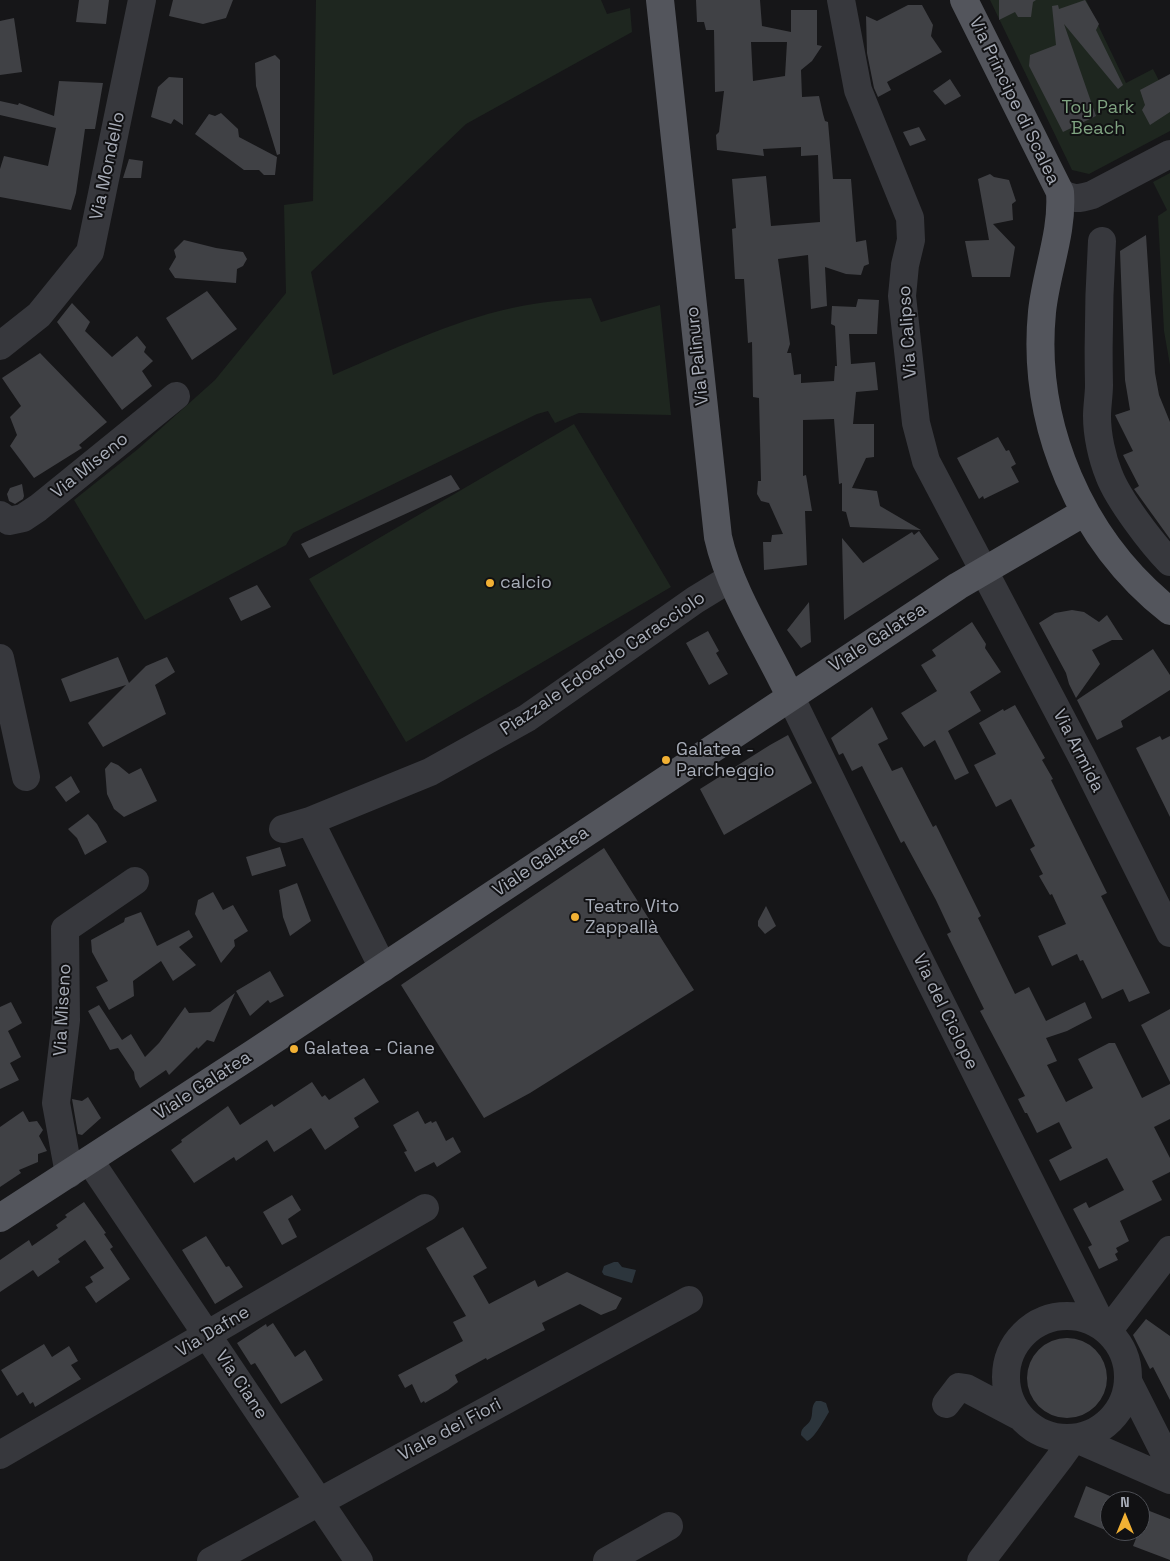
<!DOCTYPE html>
<html>
<head>
<meta charset="utf-8">
<style>
	body { margin:0 }
	#map { position:relative; width:1170px; height:1561px; overflow:hidden; background:#161618; font-family:"Space Grotesk",sans-serif }
	canvas { display:block }
	.north { position:absolute; left:1100px; top:1491px; width:50px; height:50px; box-sizing:border-box; background:#111113; border:1px solid #4d4f55; border-radius:50%; rotate:0deg; font-size:14px; font-weight:700; line-height:20px; text-align:center; color:#a8adb8 }
	.north::after { content:''; display:block; margin:auto; width:18px; height:22px; background:#f2b134; clip-path:polygon(50% 0,100% 100%,50% 72%,0 100%) }
</style>
</head>
<body>
<div id="map">
<canvas width="1170" height="1561"></canvas>
<div class="north">N</div>
</div>
<script>
const context = document.querySelector('canvas').getContext('2d');
context.lineJoin = 'round';
function paint(path, color) { context.fillStyle = color; context.fill(path, 'evenodd'); }
function trace(path, color, width, dash) { context.strokeStyle = color; context.lineWidth = width; context.lineCap = dash ? 'butt' : 'round'; context.setLineDash(dash || []); context.stroke(path); }
function drawText(font, color, halo, rows, align = 'center') {
  context.font = font + ' "Space Grotesk",sans-serif'; context.lineWidth = 4; context.setLineDash([]); context.textBaseline = 'middle'; context.strokeStyle = halo; context.fillStyle = color; for (const [text, x, y, turn = 0] of rows) {
    context.save(); context.translate(x, y); context.rotate((+turn || 0) * Math.PI / 180); context.textAlign = isNaN(turn) ? turn : align; if (halo) context.strokeText(text, 0, 0); context.fillText(text, 0, 0); context.restore();
  }
}
paint(new Path2D(`
	M316,0H601L607,14L630,8L632,32L466,124L311,272L333,375C392,350 449,322 512,308C538,302 565,300 591,298L601,322L660,305L671,415L579,413L555,423L548,411L537,414L293,533L286,545L145,620L74,500L138,449L215,380L286,293L284,205L313,201Z
	M990,0H1086L1126,83L1153,69L1170,102V131L1089,174L1072,170Z
	M1170,173V365L1164,331L1158,216L1167,210L1153,182Z
	M574,424L671,587L406,742L309,579Z`), '#1e261f');
paint(new Path2D(`
	M614,1262H618L622,1267L636,1270L632,1283L604,1275L602,1272L604,1266Z
	M816,1401H821L826,1403L829,1412C824,1420 814,1439 807,1441L801,1435C801,1427 806,1427 810,1421C814,1414 810,1407 816,1401Z`), '#2c353c');
paint(new Path2D(`
	M79,0H109L106,24L76,22Z
	M173,0H233L226,18L203,24L169,16Z
	M696,0H760L762,26L791,32V10H817V45L822,46L812,61L801,70L802,97L819,96L823,114L825,121L828,122L833,179H851L856,242L866,240L869,264L864,266L861,275L846,274L825,267L827,306L811,309L808,255L778,259L790,344L787,353H791L794,375L801,374V383L834,381L835,366H837L835,326L831,324L832,306L856,307L858,299L879,300L877,334H849L851,364L875,362L878,390L856,392L853,424H874V457L866,458L852,488L877,491L880,506L921,530L850,527L846,512L842,511V483L839,484L834,419L803,420V476L806,475L812,511H805L807,565L764,570L763,542H771L772,535L783,534L769,503L761,501L757,494L758,481H761L759,398L753,397L752,342L748,343L744,279H735L732,229L736,228L732,179L766,176L771,226L820,222L818,155L801,156V147L763,149L764,156L717,150L716,135L719,132L724,91L715,92L714,30H706L704,22H697ZM751,42H787L785,76L753,81Z
	M999,0H1036L1033,2L1031,17H1018L1015,12L999,20Z
	M1085,0L1099,24L1096,30L1123,85L1118,89L1064,24L1096,116L1063,132L1029,66L1030,55L1056,45L1052,6L1058,5L1059,9Z
	M908,5H922L933,25L931,36L942,52L887,82L891,90L878,97L874,88L867,53L866,16L877,21Z
	M14,18L22,72L0,75V21Z
	M275,55L280,60V154L277,155L256,86L255,63Z
	M1170,74V112L1150,125L1142,110L1145,105L1140,90Z
	M169,77L183,78V125L174,119L171,124L151,117L158,87Z
	M950,79L961,96L945,105L933,91Z
	M59,81L103,83L95,129H85L76,193L71,210L0,197V169L4,156L48,166L56,128L0,115V101L18,105L19,103L54,116Z
	M221,113L238,129L239,137L277,157L275,175H264L259,170H244L195,134L209,114L215,116Z
	M919,127L926,140L910,146L903,132Z
	M129,159L143,161L141,178H123Z
	M990,174L994,177L1009,180L1016,201L1012,204L1013,220L993,224L1015,247L1010,277H972L965,241L989,240L978,179Z
	M1146,235L1155,373L1159,395L1170,422V539L1134,489L1139,486L1123,455L1133,451L1115,415L1130,410L1125,380L1120,251Z
	M184,240L216,248L243,252L247,259L243,266L237,269L236,283L175,278L169,269L176,257L174,250Z
	M207,291L237,329L192,360L166,318Z
	M72,303L90,322L85,331L112,357L137,336L146,347L144,352L153,361L142,371L152,386L122,410L57,322Z
	M40,353L107,422L79,445L82,448L34,478L10,446L17,435L10,417L21,406L2,378Z
	M998,437L1006,451L1009,450L1016,464L1011,467L1019,482L984,499L983,496L979,499L957,458Z
	M451,475L460,489L309,558L301,544Z
	M22,484L24,496L23,499L15,504L9,501L7,494L10,488Z
	M919,531L939,559L844,620L842,538L863,563L912,532L914,535Z
	M257,585L271,607L241,621L229,598Z
	M809,602L811,642L801,648L787,630Z
	M1072,610L1084,612L1099,622L1107,615L1123,640H1112L1092,650L1100,664L1076,698L1069,684L1066,673L1039,623L1055,613Z
	M972,622L986,644L985,648L1001,672L970,692L981,711L948,731L969,773L955,780L935,740L924,747L901,713L937,691L921,665L936,656L932,650Z
	M708,631L719,651L716,653L728,674L709,685L686,643Z
	M1153,649L1170,675V690L1121,721L1123,727L1097,740L1077,700Z
	M118,657L129,683L146,666L167,657L175,672L155,685L166,714L103,747L88,723L126,685L70,702L61,679Z
	M1015,705L1045,758L1042,760L1053,779L1051,780L1107,893L1101,896L1150,993L1129,1002L1123,989L1102,999L1083,960L1080,961L1077,954L1052,966L1038,936L1066,924L1052,894L1050,895L1039,876L1043,874L1030,849L1035,846L1011,799L996,807L974,765L996,754L979,723L1003,709L1004,711Z
	M872,707L888,739L878,744L892,771L902,767L933,827L936,825L981,916L978,918L1015,994L1029,987L1046,1021L1085,1002L1092,1018L1067,1031L1046,1038L1057,1061L1047,1065L1066,1102L1093,1088L1078,1059L1109,1043H1115L1142,1098L1170,1084V1119L1154,1127L1170,1158V1172L1152,1181L1162,1200L1120,1221L1129,1241L1116,1248L1118,1252L1115,1254L1118,1260L1099,1269L1088,1247L1092,1245L1073,1209L1086,1202L1089,1208L1124,1190L1107,1158L1060,1181L1049,1160L1072,1148L1059,1122L1037,1133L1027,1113H1025L1018,1099L1025,1096L980,1011L984,1009L947,934L951,932L936,900L904,841L901,843L862,766L852,771L843,753L839,755L831,738Z
	M788,735L812,783L724,835L700,789L770,745Z
	M1160,736L1162,740L1170,736V817L1136,748Z
	M111,762L118,765L129,774L141,768L157,801L124,817L114,809L107,794L105,769Z
	M71,776L80,792L66,802L55,787Z
	M88,814L97,824L107,842L85,855L77,838L68,829Z
	M280,847L286,866L252,876L246,857Z
	M604,848L694,990L530,1093L484,1118L401,985Z
	M297,883L311,921L290,936L283,917L279,890Z
	M213,892L223,910L233,905L248,931L234,940L235,946L221,963L195,914L198,900Z
	M766,906L776,926L765,934L758,926V921Z
	M141,912L157,946L189,930L193,937L179,947L196,965L173,981L161,961L133,981L134,996L109,1010L96,987L108,981L92,952L91,940L124,922L125,918Z
	M270,971L284,996L270,1003L268,1000L250,1016L236,991Z
	M235,993L214,1042L207,1040L198,1049L197,1047L169,1075L166,1070L140,1088L135,1079L134,1072L118,1048L110,1050L88,1011L99,1005L122,1040L131,1034L145,1057L159,1043L185,1007L189,1013L210,1012Z
	M11,1002L22,1023L8,1031L21,1057L10,1063L19,1080L0,1089V1007Z
	M1170,1009V1082L1141,1025Z
	M364,1078L379,1102L354,1118L359,1127L325,1150L311,1128L274,1152L267,1140L236,1161L234,1157L194,1183L171,1150L182,1142L181,1140L228,1106L240,1125L272,1104L274,1107L312,1082L322,1097L325,1095L329,1100Z
	M88,1097L101,1118L82,1135L78,1134L72,1099L82,1101Z
	M23,1111L29,1122L37,1121L43,1130L39,1136L47,1151L38,1154V1162L19,1170L21,1173L0,1187V1127Z
	M418,1111L425,1124L431,1121L432,1123L436,1121L446,1141L453,1137L461,1152L437,1167L434,1162L415,1172L404,1152L407,1151L393,1125Z
	M292,1195L301,1210L288,1219L297,1237L282,1245L263,1212Z
	M84,1202L106,1233L104,1234L113,1247L110,1249L130,1279L96,1303L85,1287L93,1282L90,1277L104,1268L85,1240L58,1259L60,1262L38,1277L33,1270L0,1292V1260L29,1240L32,1246L58,1228L56,1225L67,1217L65,1215Z
	M463,1227L487,1268L473,1276L489,1304L535,1280L538,1287L567,1272L622,1298L616,1309L601,1315L580,1304L542,1323L545,1330L487,1360L486,1358L455,1375L458,1382L448,1390L425,1403L424,1401L421,1403L412,1384L405,1388L398,1375L463,1341L453,1322L466,1316L426,1248Z
	M206,1236L226,1267L229,1266L243,1287L215,1304L182,1250Z
	M1146,1319L1170,1336V1400L1153,1367L1150,1369L1133,1335Z
	M273,1323L295,1357L305,1350L323,1380L281,1404L255,1363L251,1365L237,1343L266,1324L267,1327Z
	M1027 1378a40 40 0 1 1 80 0a40 40 0 1 1-80 0Z
	M44,1344L52,1357L69,1346L78,1361L71,1365L81,1379L35,1407L33,1402L30,1404L23,1392L17,1396L1,1370Z
	M1086,1486L1110,1496V1532L1074,1517Z
	M1147,1510L1170,1519V1560L1133,1546L1139,1531H1140Z`), '#404145');
trace(new Path2D(`
	M841,0L858,90L910,218L911,240L905,265L902,296L916,423L926,461L1083,759L1170,933
	M1060,192C1072,200 1079,199 1092,195L1170,154
	M1102,241C1099,289 1098,337 1099,385C1099,395 1097,406 1097,416C1097,435 1102,458 1109,475C1118,499 1152,544 1170,562
	M0,346L39,315L90,252L142,0
	M0,515L9,521L23,518L38,508L176,396
	M0,658L26,777
	M790,696L907,935L1103,1327
	M310,821L383,968
	M283,829L310,821L430,772L527,718L695,600L731,578
	M90,1161L359,1561
	M69,1174L56,1103L66,1020L65,929L135,881
	M1006 1377a61 61 0 1 1 122 0a61 61 0 1 1-122 0Z
	M1108,1331L1170,1250
	M1129,1383L1170,1464
	M946,1404L959,1387L966,1388L1019,1416
	M0,1455L425,1208
	M211,1561L689,1300
	M607,1561L669,1526
	M981,1561L1059,1459L1074,1438L1170,1480`), '#37383d', 28);
trace(new Path2D(`
	M660,0L718,537C730,591 766,645 790,696
	M964,0L1060,192C1063,233 1046,272 1042,312C1031,425 1081,541 1170,611
	M0,1218L254,1053L958,586L1085,512`), '#53555c', 28);
for (const [x, y, r, color] of [
	[490,583,5,"#f2b134"],
	[666,760,5,"#f2b134"],
	[575,917,5,"#f2b134"],
	[294,1049,5,"#f2b134"]
]) { const dot = new Path2D(); dot.arc(x, y, r, 0, 2 * Math.PI); context.fillStyle = color; context.fill(dot); trace(dot, '#111113', 2); }
drawText('18px', '#a8adb8', '#111113', [
	["Via Principe di Scalea",1014,101,64],
	["Via Mondello",108,166,-78],
	["Via Calipso",908,332,-94],
	["Via Palinuro",698,356,-96],
	["Via Miseno",90,466,-39],
	["Viale Galatea",878,638,-33],
	["Piazzale Edoardo Caracciolo",603,664,-34],
	["Via Armida",1078,751,63],
	["Viale Galatea",541,862,-34],
	["Via Miseno",63,1010,-87],
	["Via del Ciclope",945,1012,64],
	["Viale Galatea",203,1086,-33],
	["Via Dafne",213,1332,-31],
	["Via Ciane",241,1385,56],
	["Viale dei Fiori",450,1430,-28]
]);
drawText('18px', '#7fa381', '#111113', [
	["Toy Park",1098,108],
	["Beach",1098,129]
]);
drawText('18px', '#a8adb8', '#111113', [
	["calcio",500,583],
	["Galatea -",676,750],
	["Parcheggio",676,771],
	["Teatro Vito",585,907],
	["Zappallà",585,928],
	["Galatea - Ciane",304,1049]
], 'left');
</script>
</body>
</html>
